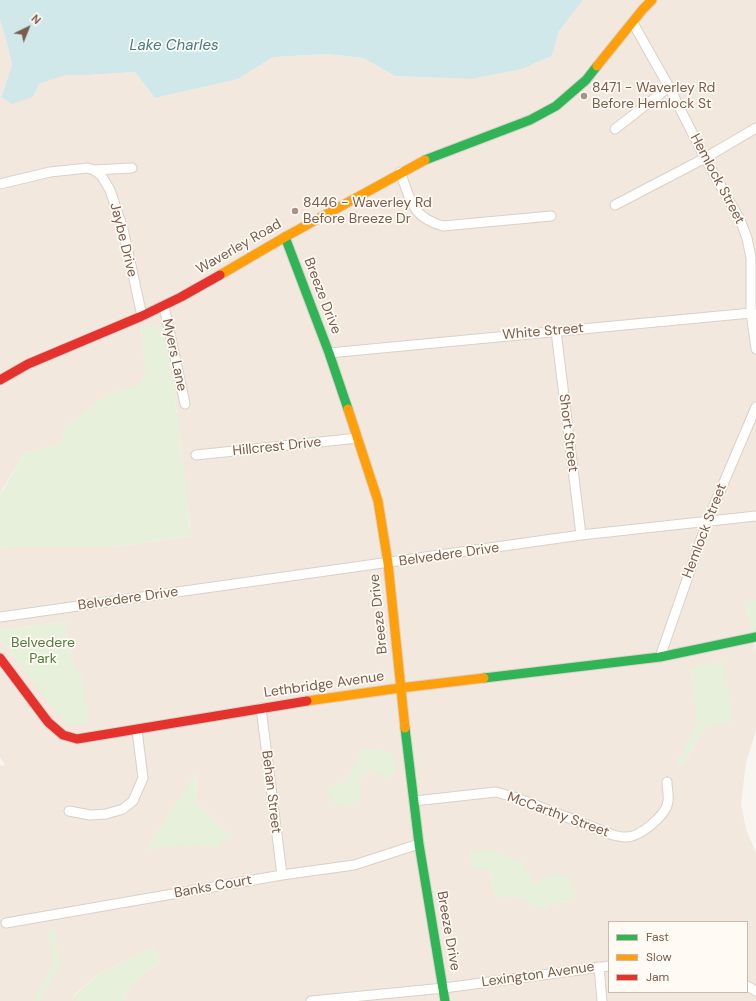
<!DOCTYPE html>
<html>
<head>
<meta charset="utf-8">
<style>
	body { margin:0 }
	#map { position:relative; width:756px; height:1001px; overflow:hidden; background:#f9f5f0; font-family:"DM Sans",sans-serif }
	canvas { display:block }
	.legend { position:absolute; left:608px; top:921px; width:140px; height:72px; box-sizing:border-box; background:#fffaf3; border:1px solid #cabbb1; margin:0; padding:5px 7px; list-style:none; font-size:12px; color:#7a5c4d }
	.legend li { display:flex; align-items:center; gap:8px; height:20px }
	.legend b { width:20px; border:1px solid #cabbb1 }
	.north { position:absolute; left:8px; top:8px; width:40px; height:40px; -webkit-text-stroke:3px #fffaf3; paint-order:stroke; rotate:43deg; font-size:11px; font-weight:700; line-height:16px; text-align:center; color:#7a5c4d }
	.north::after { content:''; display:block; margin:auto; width:14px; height:18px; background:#7a5c4d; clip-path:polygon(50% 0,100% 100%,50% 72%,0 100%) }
</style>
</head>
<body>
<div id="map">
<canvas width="756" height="1001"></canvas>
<ul class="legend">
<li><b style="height:5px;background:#30b455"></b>Fast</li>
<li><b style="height:5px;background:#ff9f0a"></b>Slow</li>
<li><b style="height:5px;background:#e5322d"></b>Jam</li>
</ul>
<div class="north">N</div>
</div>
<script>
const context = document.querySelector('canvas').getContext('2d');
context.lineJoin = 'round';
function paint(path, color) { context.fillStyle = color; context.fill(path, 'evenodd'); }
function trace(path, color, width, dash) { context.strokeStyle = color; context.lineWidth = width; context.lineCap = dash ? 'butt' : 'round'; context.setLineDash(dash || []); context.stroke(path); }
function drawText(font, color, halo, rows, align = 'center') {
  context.font = font + ' "DM Sans",sans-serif'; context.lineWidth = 3.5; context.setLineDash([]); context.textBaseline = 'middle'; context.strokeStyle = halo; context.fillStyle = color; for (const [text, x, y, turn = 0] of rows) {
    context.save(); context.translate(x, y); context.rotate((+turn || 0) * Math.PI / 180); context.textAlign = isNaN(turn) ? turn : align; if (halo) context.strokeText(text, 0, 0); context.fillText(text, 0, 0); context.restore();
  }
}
paint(new Path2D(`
	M583,0H756V600L745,603L756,651V730L746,763L741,804L746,829L756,853V1001H123L131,984L160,962L154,947L142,953L138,954L134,958L124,961L112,968L98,974L73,996L75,1001H0V766L5,765L0,757V640L35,684L84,694L82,675L73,665L65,622L0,630V549L23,547H112L191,536L173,381L162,326L141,328L146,374L133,388L107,395L66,426L60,444L25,453L2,490L0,492V20L8,47L12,65L1,96L33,97L39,84L66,75H88L135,72L155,98L238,79L273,57L327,54L363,58L395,76L472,79L522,69L552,56L559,31ZM690,667L706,726L683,765L677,762L699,724ZM392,752L371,767L359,780L326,788L346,782ZM197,772L196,804L201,806L233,838L224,839L220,847L197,845L157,847L145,850ZM520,861L535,885L568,901L545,906L548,912L517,897H495L489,869ZM609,922H747V992H609Z`), '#f2e8de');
paint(new Path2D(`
	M162,325L173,381L191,536L112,547H23L0,549V492L3,490L25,453L60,444L66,426L106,395L133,388L146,374L141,328Z
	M756,600V634L752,635L745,603Z
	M65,622L73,665L82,675L89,723L67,725L0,640V630Z
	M724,661L733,722L706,726L683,765L677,762L698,723L690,667Z
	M363,748L392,752L397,771L388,781L371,767L359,780L360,798L347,808L332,802L326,788L346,782Z
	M197,771L196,804L201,806L233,838L224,839L220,847C196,845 169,845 145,850Z
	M469,850H489L520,861L535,884L558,872L569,879L577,892L568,901L545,906L549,913L517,897H495L489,869L473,870Z
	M54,929L60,962L59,967L40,1001H33L53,963L47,931Z
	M154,947L160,962L131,984L123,1001H75L73,997L98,974L112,968L124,961L134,958L138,954L142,953Z`), '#e7f0db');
paint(new Path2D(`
	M0,0H583L559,31L552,56L522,69L472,79L395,76L363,58L327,54L273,57L238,79L155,98L135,72L88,75H66L39,84L33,97L12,104L1,97L12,65L8,47L0,20Z`), '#d0e8ea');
const street = new Path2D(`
	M633,23L669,87L705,158L740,220L747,238L751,258V313L756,349
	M615,129L669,87
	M94,170L101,175L110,190L123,229L142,316
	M400,172C411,200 411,217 443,226L551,216
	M0,184L50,172L88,168L94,170L132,168
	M615,205L705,158L756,128
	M164,306L185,404
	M556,331L581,535
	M329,353L751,313L756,314
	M196,455L358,438
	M0,617L581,535L756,516
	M660,657L707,522L756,407
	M261,708L282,875
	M414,801L496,792L517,798L613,835C617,836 621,837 625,837C639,838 667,815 668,801C669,795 667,788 667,782
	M69,811L90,815L106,814L123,809L133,801L143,778L137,730
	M6,923L282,875L354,865L419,844
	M599,967L602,1001
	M747,986L756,991
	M311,1001L444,988L609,966`);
const fast = new Path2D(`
	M425,160L530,120L556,106L586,80L597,66
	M285,237L329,353L348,409
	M484,678L660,657L756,637
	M405,728L419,844L445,1001`);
const slow = new Path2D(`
	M597,66L643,9L652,0
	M220,275L285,237L425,160
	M348,409L378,501L388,563L405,728
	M307,701L400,688L484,678`);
const jam = new Path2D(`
	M0,380L28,364L142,316L181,297L220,275
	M0,658L48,722L63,735L77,739L307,701`);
trace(street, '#d7d1cb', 11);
trace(fast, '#d9d2cb', 11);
trace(slow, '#d9d2cb', 11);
trace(jam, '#d9d2cb', 11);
trace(street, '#fefefd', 9);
trace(fast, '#30b455', 9);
trace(slow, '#ff9f0a', 9);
trace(jam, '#e5322d', 9);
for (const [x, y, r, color] of [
	[584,96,4,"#a69286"],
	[295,211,4,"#a69286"]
]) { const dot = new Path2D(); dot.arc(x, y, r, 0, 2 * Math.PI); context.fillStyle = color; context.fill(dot); trace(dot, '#fffaf3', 1.5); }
drawText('14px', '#7a5c4d', '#fffaf3', [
	["8471 - Waverley Rd",592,88],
	["Before Hemlock St",592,104],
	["8446 - Waverley Rd",303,203],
	["Before Breeze Dr",303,219]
], 'left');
drawText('14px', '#7a5c4d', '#fffaf3', [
	["Hemlock Street",717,179,62],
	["Jaybe Drive",123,240,76],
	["Waverley Road",239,247,-30],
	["Breeze Drive",322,296,69],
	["White Street",543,332,-5],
	["Myers Lane",174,355,78],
	["Short Street",568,433,83],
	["Hillcrest Drive",277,447,-6],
	["Hemlock Street",705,531,-69],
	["Belvedere Drive",449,555,-8],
	["Belvedere Drive",128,599,-8],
	["Breeze Drive",379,614,-96],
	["Lethbridge Avenue",324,685,-8],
	["Behan Street",271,792,83],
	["McCarthy Street",558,815,20],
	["Banks Court",213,887,-10],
	["Breeze Drive",448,931,80],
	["Lexington Avenue",538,975,-8]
]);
drawText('14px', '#537a41', '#fffaf3', [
	["Belvedere",43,643],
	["Park",43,659]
]);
drawText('italic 15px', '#437c86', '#fffaf3', [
	["Lake Charles",174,46]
]);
</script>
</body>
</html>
